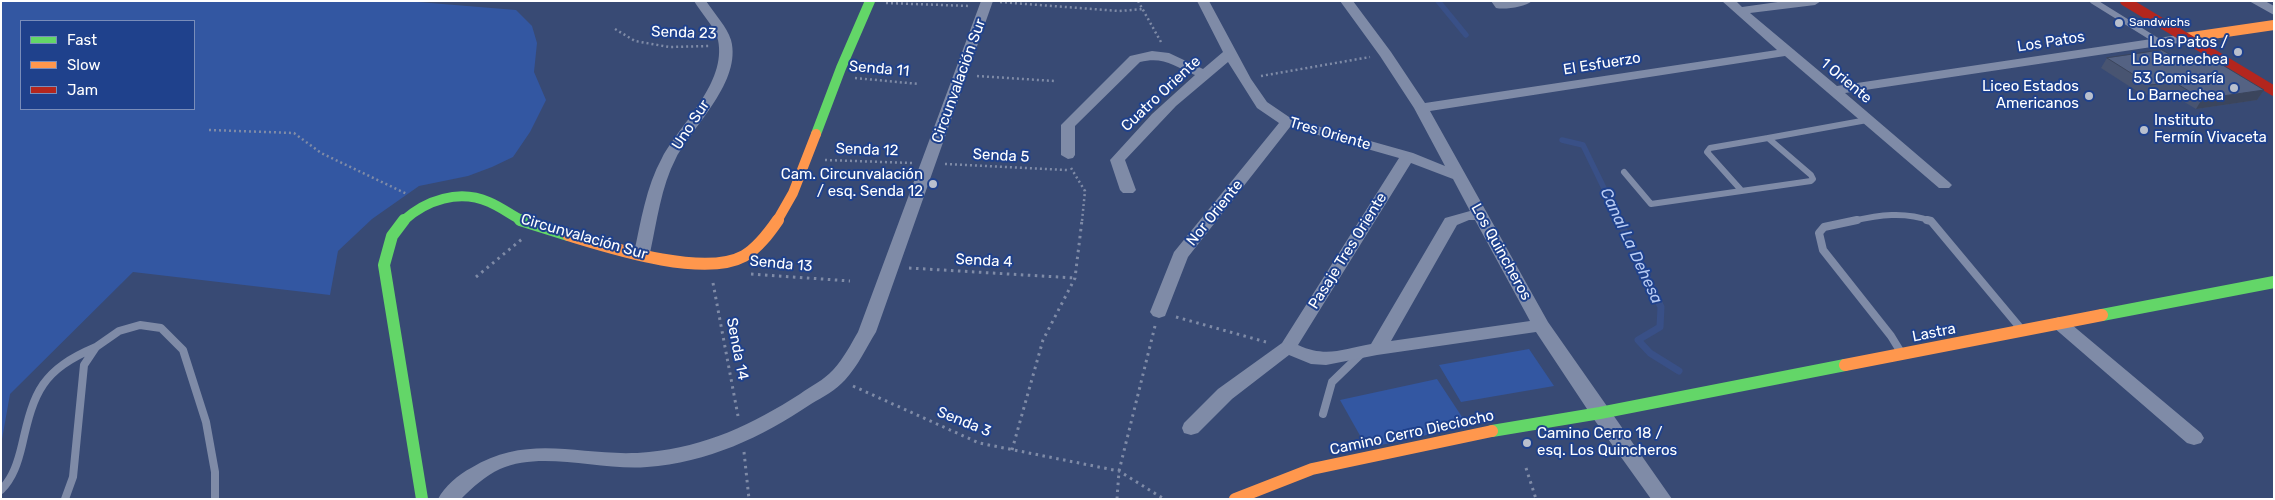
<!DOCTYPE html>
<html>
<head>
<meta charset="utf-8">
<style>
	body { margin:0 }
	#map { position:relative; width:2275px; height:500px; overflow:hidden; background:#384a74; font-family:Rubik,sans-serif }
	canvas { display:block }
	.frame { position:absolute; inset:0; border:2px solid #fff; pointer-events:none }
	.legend { position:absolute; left:20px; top:20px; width:175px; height:90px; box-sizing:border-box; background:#1f418c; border:1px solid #798dba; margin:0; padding:6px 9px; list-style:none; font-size:15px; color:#fff }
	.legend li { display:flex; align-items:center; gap:10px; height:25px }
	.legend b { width:25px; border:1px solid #798dba }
</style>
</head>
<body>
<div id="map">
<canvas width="2275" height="500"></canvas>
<div class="frame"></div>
<ul class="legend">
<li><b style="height:6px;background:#63d668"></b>Fast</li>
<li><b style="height:6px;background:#ff974d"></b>Slow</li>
<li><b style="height:6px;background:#b3261e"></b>Jam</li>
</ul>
</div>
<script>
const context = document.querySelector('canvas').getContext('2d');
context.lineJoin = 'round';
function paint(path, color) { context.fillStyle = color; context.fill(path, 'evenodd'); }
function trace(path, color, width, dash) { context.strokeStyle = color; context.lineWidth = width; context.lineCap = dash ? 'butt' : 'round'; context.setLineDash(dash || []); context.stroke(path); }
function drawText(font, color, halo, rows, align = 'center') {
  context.font = font + ' Rubik,sans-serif'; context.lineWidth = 4; context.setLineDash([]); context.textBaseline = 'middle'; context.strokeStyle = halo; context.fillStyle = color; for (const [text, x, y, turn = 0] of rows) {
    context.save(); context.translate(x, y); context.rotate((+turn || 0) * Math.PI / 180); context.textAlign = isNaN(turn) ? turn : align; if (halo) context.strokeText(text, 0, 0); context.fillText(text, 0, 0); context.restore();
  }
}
paint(new Path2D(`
	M1,1H406L516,10L532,26L537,43L534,72L546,100L530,132L513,157L492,167L468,176L419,186L372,219L338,251L330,295L133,272L10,394L1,445ZM194,21V109H21V21Z
	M1529,349L1554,386L1461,402L1439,365Z
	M1437,379L1468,426L1367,448L1340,400Z`), '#3357a2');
trace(new Path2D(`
	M1438,1L1466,35
	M1562,140L1583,145L1620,221`), '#395087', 5.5);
trace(new Path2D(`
	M1619,220L1661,307L1660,327L1638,340L1650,353L1679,371`), '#395087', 7);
trace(new Path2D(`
	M1138,1L1161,42
	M1000,2L1119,11L1144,9
	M886,3L970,6
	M615,29L635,41L669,47L710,46
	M977,76L1054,81
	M1261,76L1370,57
	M855,78L919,84
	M209,130L294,133L321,153L407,194
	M825,160L912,163
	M945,164L1067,170
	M1071,168L1085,191L1082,221`), '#7f8ba7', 2.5, [2, 3]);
trace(new Path2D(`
	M909,268L1075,278
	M751,274L850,281
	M476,277L522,239
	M713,283L738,416
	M1176,317L1266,342
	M853,386L979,443L1119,471L1164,499
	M1012,450L1043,340L1075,278L1082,220
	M744,452L749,499
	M1526,468L1536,499
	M1117,499L1119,471L1155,326`), '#7f8ba7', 3, [2.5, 4.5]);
trace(new Path2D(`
	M2093,1L2159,42
	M1624,172L1651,204L1811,181L1813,179L1811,175L1768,138L1867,120
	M1741,190L1707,152L1710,148L1768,138
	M1852,221C1879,215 1904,211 1931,221`), '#7f8ba7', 6);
trace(new Path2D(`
	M1857,220L1824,227L1819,233L1823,250L1891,336L1902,354
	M1927,220L1931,221L2022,330
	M1323,414L1332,382L1362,353
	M1,490C13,478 18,462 22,445C34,391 42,370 96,347
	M65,499L73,477L84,365L96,347L119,331L140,325L161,328L183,350L206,422L215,472V499`), '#7f8ba7', 8);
paint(new Path2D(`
	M694,1H706C714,13 727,27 731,40C742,81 694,125 676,158C661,187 657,221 650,253L648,257H636L634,253C641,221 646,187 662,158C680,124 727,83 718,40C715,27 701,13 694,1Z
	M981,1H993L876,332C866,348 858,366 845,380C836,390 823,397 811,404C762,437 707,463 647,467C601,471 542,450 500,469C485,476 473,487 461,499H438C444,487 459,474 471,468C533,431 584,459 649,452C705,447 753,424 800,394C811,386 824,380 833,370C844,358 851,344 858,332Z
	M1197,1H1209L1251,79L1267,102L1292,119L1413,153L1445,166L1414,108L1380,56L1340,1H1353L1391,52L1425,103L1777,50L1722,1H1736L1742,7L1785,1H1821L1815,5L1750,13L1837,86L2185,34L2192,38L2185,42L1845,93L1949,182L1952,185L1949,188H1939L1785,56L1430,111L1548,322L1672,499H1651L1593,418L1536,332L1377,355L1326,365L1311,364L1289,355L1232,399L1198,433L1191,435L1184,433L1182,428L1184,423L1218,389L1282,343L1399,158L1290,127L1188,257L1165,316L1159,318L1153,316L1150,312L1174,252L1279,123L1257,108L1228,62L1176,106L1125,160L1136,190L1133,193H1123L1120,190L1110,160L1152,114L1195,75C1174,66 1163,56 1140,62L1075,126V155L1073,158L1068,159L1061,155V125L1130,56L1152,51L1169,53L1203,69L1223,52ZM1411,163L1453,179L1470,211L1445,218L1371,344C1343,349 1326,358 1298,345ZM1469,220H1475L1530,321L1391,341L1457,225Z
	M1491,1H1532C1525,7 1505,10 1496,8Z
	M2249,1H2265L2274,6V15Z
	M2059,317L2065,319L2201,433L2204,438L2201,443L2194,445L2187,443L2053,327L2050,323L2053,319Z`), '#7f8ba7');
trace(new Path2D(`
	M816,134L841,68L870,1
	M403,221C426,200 459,189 489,202C501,207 511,215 523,221`), '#63d668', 10);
trace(new Path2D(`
	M404,220L392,236L384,265L422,499
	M520,220L568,235
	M2102,315L2274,282
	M1492,431L1600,413L1845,365`), '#63d668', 12);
trace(new Path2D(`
	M2185,38L2274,25
	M777,221L793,193L816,134`), '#ff974d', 10);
trace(new Path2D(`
	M568,235C611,248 704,278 744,256C758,248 769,233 778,220
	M1845,365L2102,315
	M1235,499L1312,469L1492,431`), '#ff974d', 12);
trace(new Path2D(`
	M2125,1L2274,91`), '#b3261e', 10);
paint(new Path2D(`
	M2107,58L2184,62L2264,90L2257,100L2196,109L2168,92L2143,95L2101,68Z`), '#485471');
paint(new Path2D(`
	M2264,90L2257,100L2196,109L2202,99Z`), '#3b455c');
const building = new Path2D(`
	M2162,50L2184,62L2211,58L2264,90L2202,99L2174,82L2150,85L2107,58Z`);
paint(building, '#546283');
trace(building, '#3b455c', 1);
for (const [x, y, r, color] of [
	[2119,23,5,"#b9c0ce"],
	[2238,52,5,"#b9c0ce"],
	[2234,88,5,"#b9c0ce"],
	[2089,96,5,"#b9c0ce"],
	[2144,130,5,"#b9c0ce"],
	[933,184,5,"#b9c0ce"],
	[1527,443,5,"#b9c0ce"]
]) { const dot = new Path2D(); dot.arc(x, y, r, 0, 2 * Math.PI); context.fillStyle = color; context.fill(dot); trace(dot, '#1f418c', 2); }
drawText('12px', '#fff', '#1f418c', [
	["Sandwichs",2129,23]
], 'left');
drawText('15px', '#fff', '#1f418c', [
	["Senda 23",684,33,2],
	["Los Patos",2051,42,-9],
	["El Esfuerzo",1602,64,-9],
	["Senda 11",879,69,5],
	["Circunvalación Sur",959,81,-70],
	["1 Oriente",1846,81,40],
	["Cuatro Oriente",1161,94,-43],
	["Uno Sur",691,125,-57],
	["Tres Oriente",1330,134,16],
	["Senda 12",867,150,2],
	["Senda 5",1001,156,3],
	["Nor Oriente",1215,213,-51],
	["Circunvalación Sur",584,237,16],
	["Pasaje Tres Oriente",1348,251,-58],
	["Los Quincheros",1501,252,61],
	["Senda 4",984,261,3],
	["Senda 13",781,264,5],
	["Lastra",1934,333,-11],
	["Senda 14",737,349,79],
	["Senda 3",964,422,22],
	["Camino Cerro Dieciocho",1412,433,-12]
]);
drawText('15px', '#fff', '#1f418c', [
	["Los Patos /",2228,43],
	["Lo Barnechea",2228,60],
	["53 Comisaría",2224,79],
	["Lo Barnechea",2224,96],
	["Liceo Estados",2079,87],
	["Americanos",2079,104],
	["Instituto",2154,121,"left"],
	["Fermín Vivaceta",2154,138,"left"],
	["Cam. Circunvalación",923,175],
	["/ esq. Senda 12",923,192],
	["Camino Cerro 18 /",1537,434,"left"],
	["esq. Los Quincheros",1537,451,"left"]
], 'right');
drawText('italic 16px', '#b8cbf3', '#1f418c', [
	["Canal La Dehesa",1631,246,65]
]);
</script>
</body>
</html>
